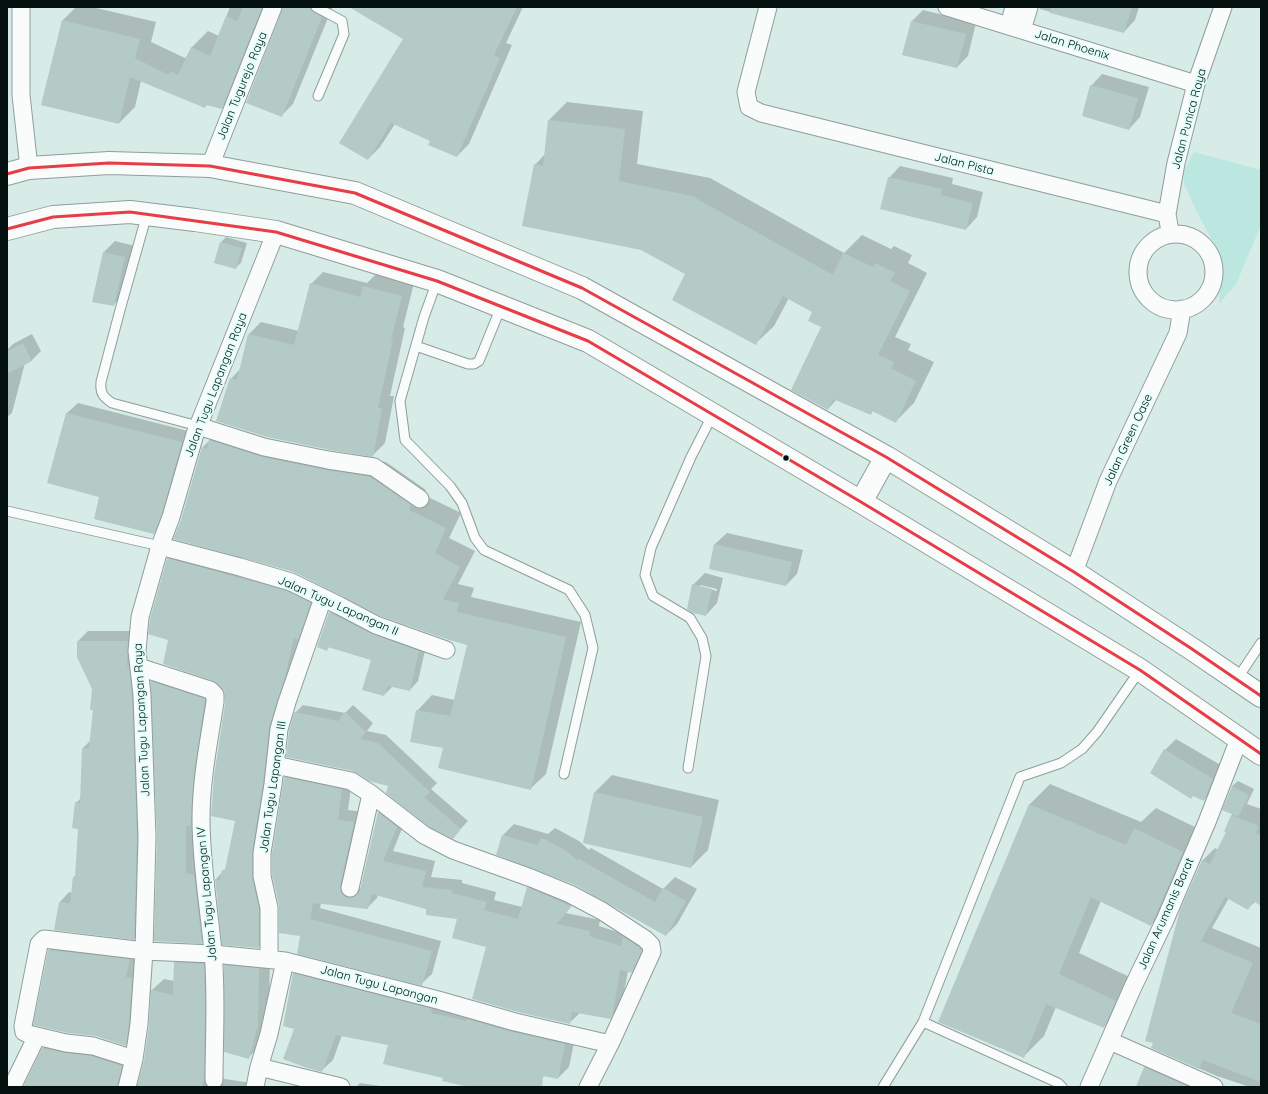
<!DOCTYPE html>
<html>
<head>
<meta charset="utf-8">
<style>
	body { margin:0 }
	#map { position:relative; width:1268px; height:1094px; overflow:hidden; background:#d7ebe7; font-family:Quicksand,sans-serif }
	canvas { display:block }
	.frame { position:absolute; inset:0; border:8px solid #04100e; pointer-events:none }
</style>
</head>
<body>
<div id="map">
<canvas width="1268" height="1094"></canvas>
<div class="frame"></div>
</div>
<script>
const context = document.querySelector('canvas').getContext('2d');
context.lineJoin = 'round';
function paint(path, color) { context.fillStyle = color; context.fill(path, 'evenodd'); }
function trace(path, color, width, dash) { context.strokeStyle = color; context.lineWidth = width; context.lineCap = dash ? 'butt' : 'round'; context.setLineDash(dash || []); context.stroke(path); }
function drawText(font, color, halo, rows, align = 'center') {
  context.font = font + ' Quicksand,sans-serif'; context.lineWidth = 4; context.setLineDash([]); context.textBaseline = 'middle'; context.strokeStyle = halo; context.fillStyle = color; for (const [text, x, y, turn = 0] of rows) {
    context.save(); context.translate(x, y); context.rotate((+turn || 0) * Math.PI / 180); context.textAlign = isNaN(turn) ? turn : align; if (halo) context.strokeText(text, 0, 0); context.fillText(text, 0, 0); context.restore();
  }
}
paint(new Path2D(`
	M1194,152L1261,170V225L1236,284L1219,304L1221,257L1198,214L1184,184V171Z`), '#bbe7e0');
paint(new Path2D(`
	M76,7H92L156,22L151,42L185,58L188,55L192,47L208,31L219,36L230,7H272L238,91L222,107L207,105L205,107L141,81L135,107L119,123L63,20Z
	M283,7L332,8L293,104L281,116Z
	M350,7H523L506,43L512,45L469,144L457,156L432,140L395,124L380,147L368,159L404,39Z
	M1040,7H1139L1135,20L1124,32L1040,9Z
	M923,10L976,23L968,56L957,67L912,21Z
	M1102,74L1149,87L1140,117L1129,129L1091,86Z
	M567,102L643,111L637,164L710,178L844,253L862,235L891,249L894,246L912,255L908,263L927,273L895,337L911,344L908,350L934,362L914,403L896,421L873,411L870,414L837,399L828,409L822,326L813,312L789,298L774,326L756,343L686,274L535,165L545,154L549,120Z
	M900,166L953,178L952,184L983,192L977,217L966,229L889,178Z
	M226,237L247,243L241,263L235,268L221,242Z
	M115,241L135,246L125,294L113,305L103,253Z
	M323,272L367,283L376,274L414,283L403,327L405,328L390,396H394L385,443L372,456L231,379L240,369L249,334L261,322L299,331L311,284Z
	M32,334L41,351L32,360L25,363L12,413L7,417V350L13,344Z
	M78,403L192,432L164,523L154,533L100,496L49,482L67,413Z
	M225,425L278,442L342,455L386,462L426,490L424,495L461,513L449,538L475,551L458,584L474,588L471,597L581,622L546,774L530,789L444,747L417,711L432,695L455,700L468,644L294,572L182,520L202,448Z
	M727,533L803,550L797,574L786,585L710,568L715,544Z
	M178,549L320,593L308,628L262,841L269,937L259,947L223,944L216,879L227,867L236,820L226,695L223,688L169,639L168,559Z
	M705,573L723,578L717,603L706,615L693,585ZM700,585L717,589V591L700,587Z
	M338,603L427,642L418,681L410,690L393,686L384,695L372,660L329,647L326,650L318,646L330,612Z
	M88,631H137L144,929L134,939L60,902L69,892L72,893L73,878L76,875L79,828L76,803L82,797L83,748L91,740L95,709L94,689L78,641Z
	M161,672L215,689L204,763L212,932L202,942L158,837L152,682Z
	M303,705L345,713L353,705L373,723L367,731L386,735L437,783L431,789L468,821L453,837L390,785L295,713Z
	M1176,739L1224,767L1215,789L1204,800L1165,750Z
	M295,767L352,779L348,810L364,812L358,888H361L379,812L389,802L407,816L393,851L435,861L431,877L462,880V883L496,892L494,900L522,907L528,888L538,878L580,895L566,913L600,920L599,926L627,935L649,937L642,961L631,972L628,971L622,1003L621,1007L610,1017L580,1013L569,1023L458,918L378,895L377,898L367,908L321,903L320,908L441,941L432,974L421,984L301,935L285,778Z
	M612,775L719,800L708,850L691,867L584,842L595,792Z
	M1238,781L1254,789L1247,804L1261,809V905L1256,901L1247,909L1229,898L1212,928L1261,948V1087H1250L1217,1076L1152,1048L1202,861L1215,848L1218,850L1227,832L1225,831L1233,813L1232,786Z
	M1050,784L1141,822L1156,808L1203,831L1172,904L1151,925L1101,901L1079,953L1136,980L1124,1006L1104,1027L1056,1007L1044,1036L1023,1057L1029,805Z
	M514,824L548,834L555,828L579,841L589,850L591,848L663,889L675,877L697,889L677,924L666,935L503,835Z
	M57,942L138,952L134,969L139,970L134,1037L125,1045L96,1035L35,1024L49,950Z
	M186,951L215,952L213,1073L225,1079L251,1083L250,1087H24L43,1048L55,1037L133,1054L132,1083L139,1085L145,1061L150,1025L152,990L164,979L174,981L175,963Z
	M236,954L270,957L269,1013L260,1046L249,1057L225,966Z
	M305,963L576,1033L569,1067L558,1078L545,1075L535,1085L486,1087L389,1044L342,1035L333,1060L321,1071L295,1028L294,974Z
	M1157,1055L1196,1075L1223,1087H1137L1145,1067Z
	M360,1083L387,1087H356Z`), '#0003');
paint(new Path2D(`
	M243,7H262L222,109L206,105L205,108L130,77L119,124L41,105L62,20L140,39L135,58L169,75L170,71L178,75L191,47L210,56L226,16L237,21Z
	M283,7H310L313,12L322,17L282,117L246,103Z
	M349,7H517L494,55L500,58L457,157L428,145L430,141L391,123L368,160L339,143L403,39Z
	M1051,7H1132L1124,33L1050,13Z
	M911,21L966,34L957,68L902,55Z
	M1090,85L1138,98L1129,130L1082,116Z
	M548,120L625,129L619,181L692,196L833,275L843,253L873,267L875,263L895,273L890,281L910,291L878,355L894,362L891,368L916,381L896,423L872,411L871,415L833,399L828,410L791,390L821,327L808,321L812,312L783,296L756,345L672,300L685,274L641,250L522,226L534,164L543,166Z
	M888,177L942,189L941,195L973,203L966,230L880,209Z
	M220,242L242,248L236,269L214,263Z
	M103,252L125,257L114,306L92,302Z
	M310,283L360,297L363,286L402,296L391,340H393L378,408H382L373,457L330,450L267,437L216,421L230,378L237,380L248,334L294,345Z
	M23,343L32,361L7,374V351Z
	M66,413L182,442L162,514L154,534L94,519L99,497L47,483Z
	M209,440L262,457L326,470L370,477L411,505L409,510L446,528L435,553L460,567L443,599L459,603L457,612L566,637L531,790L438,768L443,748L410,742L416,710L450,716L467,645L446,639L380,616L294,572L173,539L181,520L202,447L207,449Z
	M714,544L792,562L786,586L709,569Z
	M167,558L287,591L311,603L298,640L294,638L285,677L269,728L263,783L252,853V878L259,909V948L222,945L215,879L220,880L222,870H225L235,821L211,816L214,776L225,704L224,691L213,681L163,664L168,640L148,634L150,619Z
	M692,584L712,589L706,616L693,613L687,609Z
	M329,612L373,634L419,651L410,691L388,686L384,696L362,690L371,660L328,647L327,651L317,647Z
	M77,641H128L127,666H129L132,696L137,837L134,940L54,930L59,902L70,903L73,877L75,878L78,829L72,828L75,802L80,803L82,748H89L93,710H90L92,689L77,657Z
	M150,681L205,699L194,774L191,826H186V873L194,875L202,944L154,941L157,837Z
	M294,712L338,721L345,712L366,732L360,739L378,743L430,792L424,797L461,829L453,839L429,827L386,793L388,786L369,781L353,771L286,757L289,731Z
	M1164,749L1213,779L1204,801L1193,796L1191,799L1150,773Z
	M284,777L342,789L338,820L354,822L340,886L341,891L344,896L347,898L353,897L358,894L360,890L378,812L397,827L383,861L426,871L422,887L452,890V893L487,902L484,910L518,919L527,887L571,906L557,924L590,931L589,936L621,946L623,937H624L639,947L642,951L632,973L620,970L613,1014L611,1019L572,1012L570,1024L518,1012L472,999L486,947L452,938L457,919L426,915V909L372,894L368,909L313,903L310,919L432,951L422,986L297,954L300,936L279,933V906L272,875V854Z
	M1232,786L1249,795L1238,817L1222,810Z
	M594,792L703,817L691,868L583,843Z
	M1029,804L1126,845L1134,828L1183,852L1151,926L1091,897L1059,974L1116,1001L1104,1028L1046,1004L1024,1058L938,1022Z
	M1231,815L1259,826L1256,833L1261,835V906L1253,901L1248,910L1225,897L1201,941L1253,963L1231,1013L1261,1024V1082L1203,1060L1199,1069L1151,1048L1153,1043L1145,1041L1180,910L1202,860L1210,864L1226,832H1224Z
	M502,835L537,845L542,838L568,852L578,861L579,859L655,902L663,888L686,901L666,936L575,885L496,855Z
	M48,950L130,959L126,977L132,978L129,1023L126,1046L96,1036L68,1033L33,1025Z
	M174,962L204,964L205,1000L204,1076L202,1087H137L144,1060L149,1025L151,990L173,995Z
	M224,965L259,968L258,1025L249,1059L224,1052Z
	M293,973L432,1009L431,1013L466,1021L467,1019L512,1032L565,1044L558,1079L543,1076L542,1087H469L442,1081L443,1078L383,1064L388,1045L336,1035L322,1072L307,1068L283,1059L294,1029L283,1026Z
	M42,1048L65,1053L91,1056L122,1066L117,1087H23Z
	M1144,1067L1189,1087H1136Z`), '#b3cac6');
const lane = new Path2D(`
	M316,7L342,21L344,34L318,96
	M147,214L120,310L101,382C100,393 103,397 112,403L198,426
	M437,281L424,317L400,401L405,440L450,486L462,503L475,538L484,550L569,590L585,615L593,648L564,774
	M416,346L468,364H474L479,361L501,307
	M7,511L160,546
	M1237,679L1261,643
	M688,768L706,656L702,638L690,618L653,596L645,575L651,548L691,457L713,414
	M923,1022L1058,1083L1062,1087
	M883,1087L923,1022L1020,777L1061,763L1082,749L1097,732L1140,670`);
const street = new Path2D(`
	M21,7V95L29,168
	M768,7L746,92L749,107L761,113L1167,214
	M947,7L1196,84
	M1009,26L1014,7
	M1022,30L1029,7
	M210,166L273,7
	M1169,226L1167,214L1176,163L1196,84L1223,7
	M1138 272a38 38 0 1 1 76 0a38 38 0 1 1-76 0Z
	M198,426L264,447L328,460L374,467L420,499
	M160,546L240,567L291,582L340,606L376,625L446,650
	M1074,572L1108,481L1178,333L1182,309
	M139,667L210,690L215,695V702C209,741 201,780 201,819C201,864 209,908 213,952C217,995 214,1038 214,1080
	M275,765L351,781L371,794L424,835L453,850L531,878L570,894L602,911L645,939L651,945L652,952L610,1044L588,1087
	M350,888L371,794
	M269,958V908L262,876V853L273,784L279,729L287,702L323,598
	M1110,1041L1214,1087
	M134,1059L93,1046L66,1043L28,1034L24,1032L23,1026L39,944L44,939L144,951L213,954L285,961L438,1000L515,1022L610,1044
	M259,1067L341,1087
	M12,1087L37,1036
	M127,1087L134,1059L139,1024L144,951L147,837L142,695L137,651L140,617L160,546L171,517L195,434L276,232
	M255,1087L259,1067L269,1034L285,961
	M1089,1087L1132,989L1165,920L1207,822L1239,739`);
const highway = new Path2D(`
	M7,174L29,168L109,163L210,166L355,193L582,288L886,457L1074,572L1192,649L1261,696
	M7,229L53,217L130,212L195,220L276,232L437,281L588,341L861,502L1140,670L1261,754
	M861,502L886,457`);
trace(lane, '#8f9e9b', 11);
trace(street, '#8f9e9b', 19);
trace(highway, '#8f9e9b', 24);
trace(lane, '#f9fcfb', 9);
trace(street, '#f9fcfb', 17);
trace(highway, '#f9fcfb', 22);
trace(new Path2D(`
	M7,174L29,168L109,163L210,166L355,193L582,288L886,457L1074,572L1192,649L1261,696
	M7,229L53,217L130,212L276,232L437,281L588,341L861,502L1140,670L1261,754`), '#e83d46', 3);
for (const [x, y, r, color] of [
	[786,458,3.5,"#04100e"]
]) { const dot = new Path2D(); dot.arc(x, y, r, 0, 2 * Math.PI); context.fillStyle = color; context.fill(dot); trace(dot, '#e2fefa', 1.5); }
drawText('12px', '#04100e', '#e2fefa', [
	["Jalan Phoenix",1072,45,17],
	["Jalan Tugurejo Raya",242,86,-68],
	["Jalan Punica Raya",1189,119,-75],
	["Jalan Pista",964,164,14],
	["Jalan Tugu Lapangan Raya",216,385,-69],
	["Jalan Green Oase",1128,440,-65],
	["Jalan Tugu Lapangan II",338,606,24],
	["Jalan Tugu Lapangan Raya",142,720,-93],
	["Jalan Tugu Lapangan III",273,787,-82],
	["Jalan Tugu Lapangan IV",207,894,-95],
	["Jalan Arumanis Barat",1166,914,-66],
	["Jalan Tugu Lapangan",379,985,15]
]);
</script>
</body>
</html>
